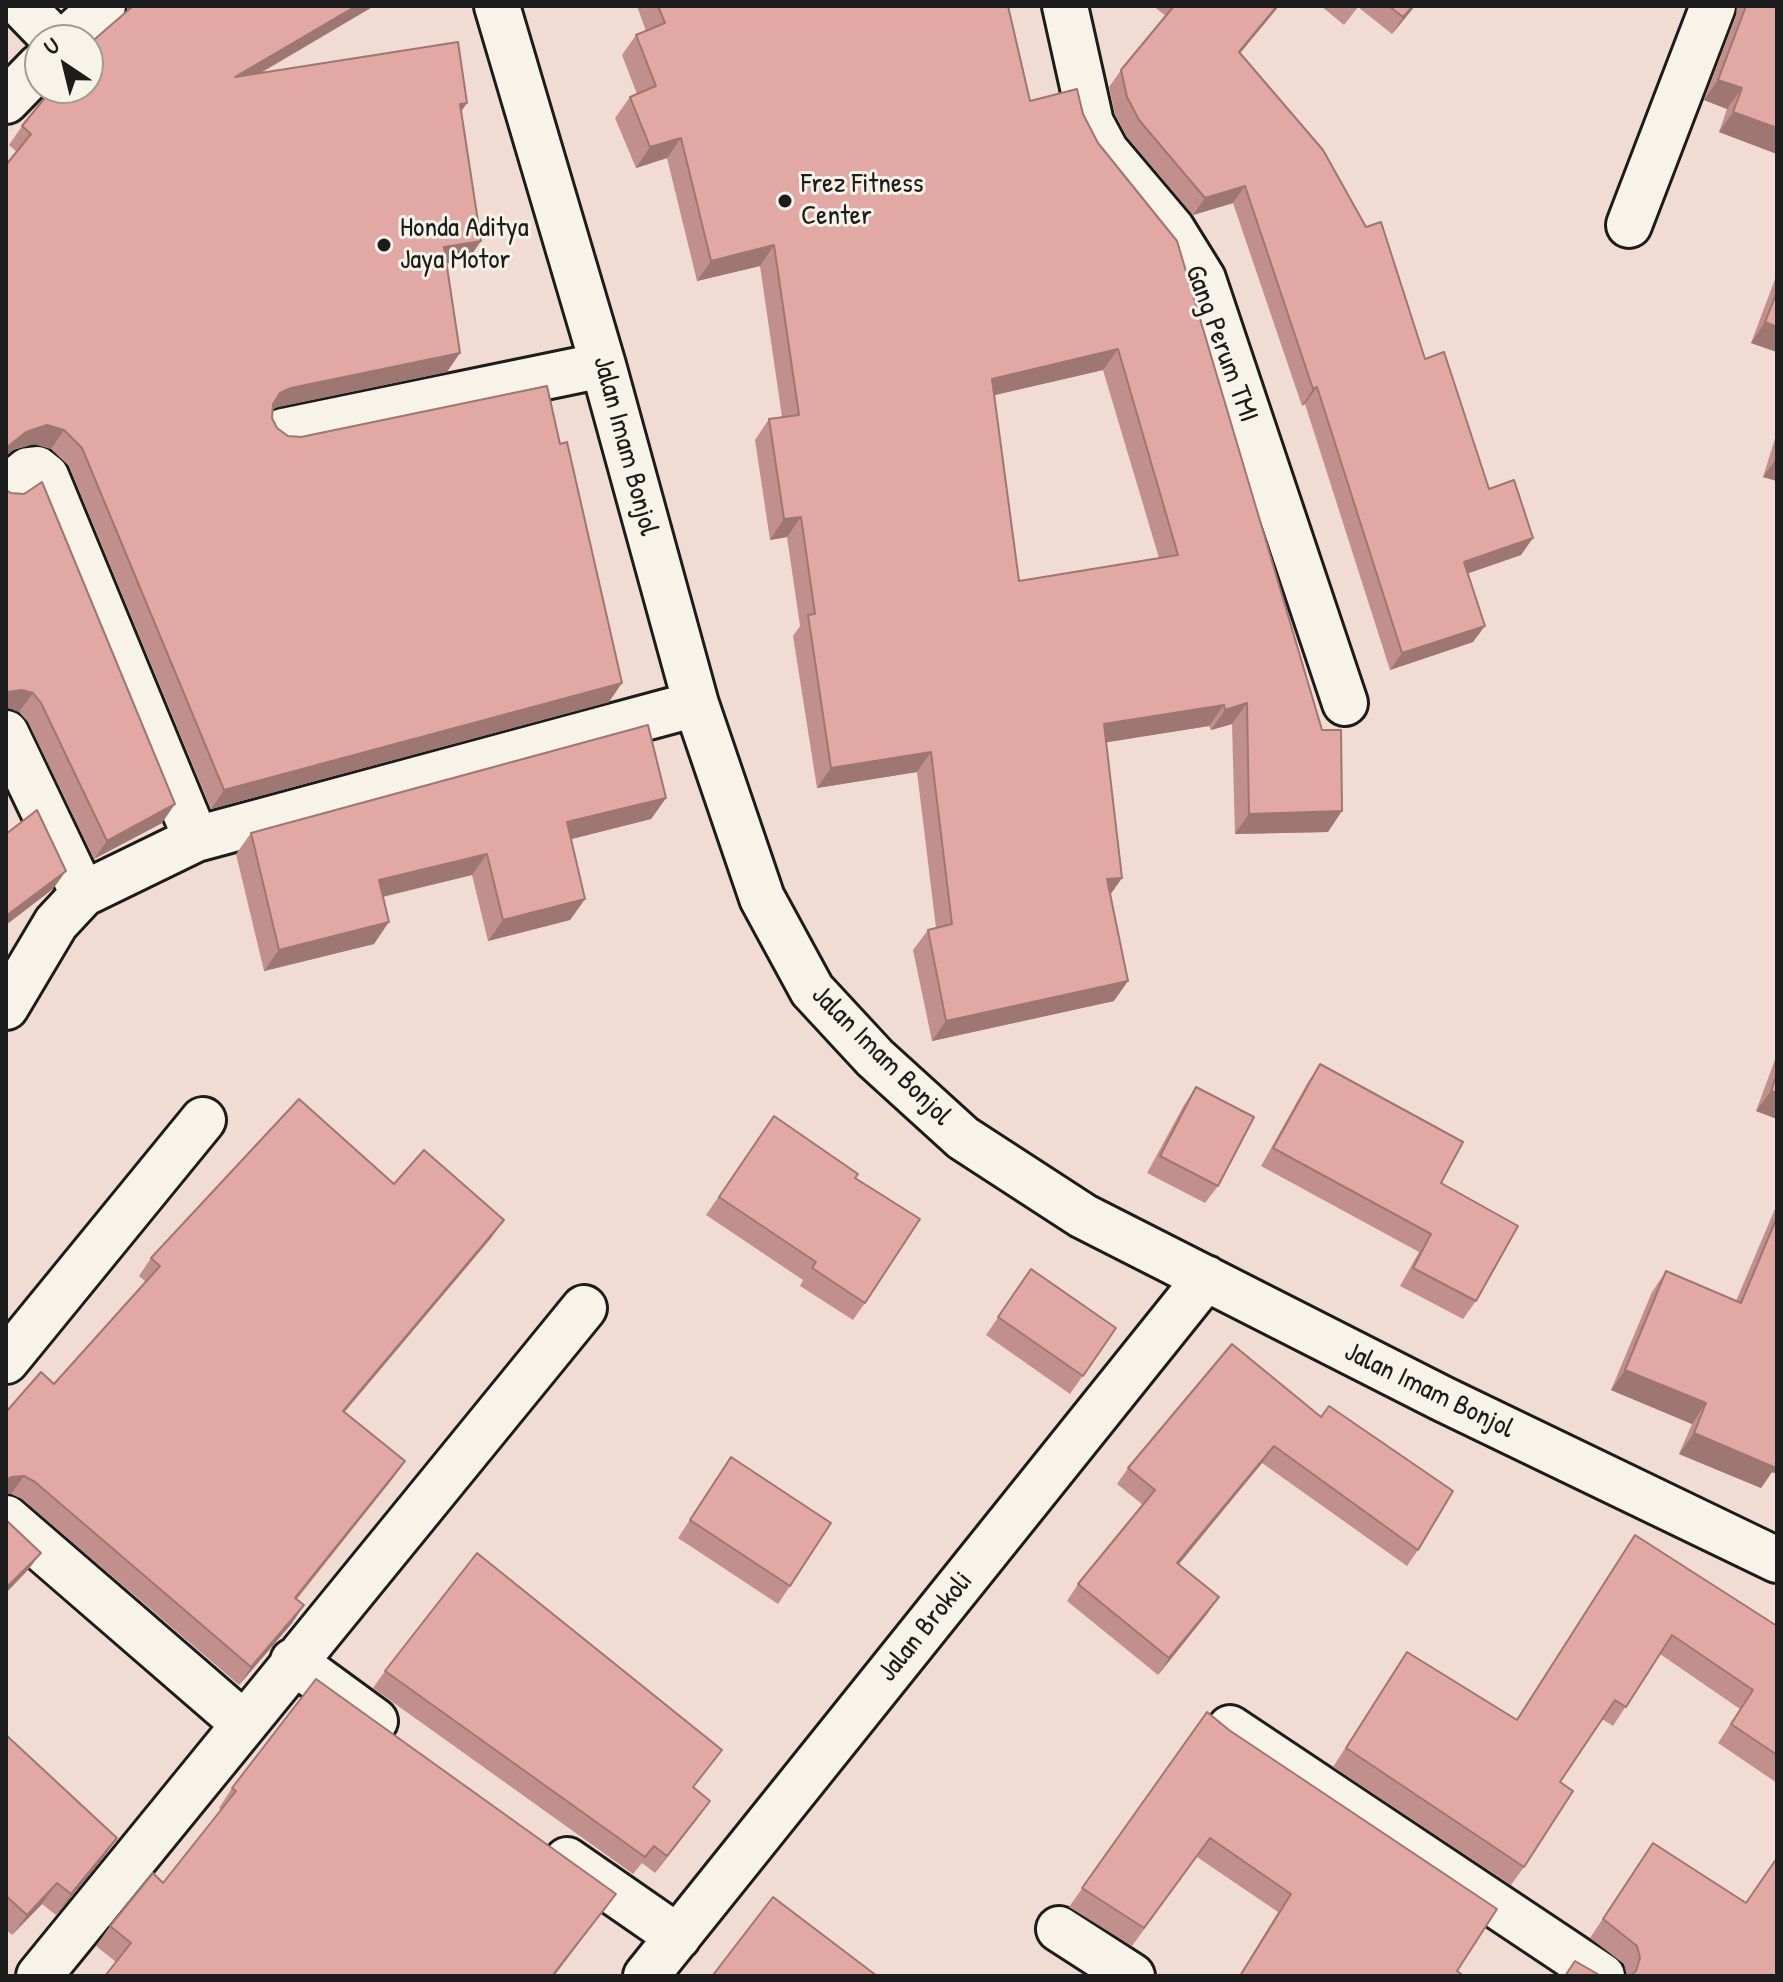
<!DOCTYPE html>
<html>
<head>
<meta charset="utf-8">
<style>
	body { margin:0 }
	#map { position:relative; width:1783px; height:1982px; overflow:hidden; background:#f1dcd3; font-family:"Patrick Hand",sans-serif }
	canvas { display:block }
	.frame { position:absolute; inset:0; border:8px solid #1c1c1c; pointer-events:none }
	.north { position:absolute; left:24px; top:24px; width:80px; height:80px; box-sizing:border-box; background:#f7f3e8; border:2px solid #9f9d96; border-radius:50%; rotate:325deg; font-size:22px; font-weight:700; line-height:32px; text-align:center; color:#1c1c1c }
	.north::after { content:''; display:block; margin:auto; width:28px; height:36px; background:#1c1c1c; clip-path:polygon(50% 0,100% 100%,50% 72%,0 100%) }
</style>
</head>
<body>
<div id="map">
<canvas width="1783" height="1982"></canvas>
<div class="frame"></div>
<div class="north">U</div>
</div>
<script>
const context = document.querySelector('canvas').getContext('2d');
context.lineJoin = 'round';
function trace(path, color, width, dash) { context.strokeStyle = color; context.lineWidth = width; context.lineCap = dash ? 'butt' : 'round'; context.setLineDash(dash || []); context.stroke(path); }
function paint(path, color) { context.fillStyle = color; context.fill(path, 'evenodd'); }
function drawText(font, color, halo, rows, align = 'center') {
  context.font = font + ' "Patrick Hand",sans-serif'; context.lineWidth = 6; context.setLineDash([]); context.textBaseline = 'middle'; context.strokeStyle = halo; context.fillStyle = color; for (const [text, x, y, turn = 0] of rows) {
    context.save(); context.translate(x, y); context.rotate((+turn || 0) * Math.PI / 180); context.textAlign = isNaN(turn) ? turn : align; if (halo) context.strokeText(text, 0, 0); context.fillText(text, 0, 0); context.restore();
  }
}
const minor = new Path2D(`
	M22,6L55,40
	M497,6L603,365L696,704L762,898L812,990L875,1058L963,1138L1083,1216L1443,1399L1777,1560
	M1065,6L1091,123L1106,151L1172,229L1203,279L1345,703
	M66,40L103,6
	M6,101L40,66
	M1629,225L1713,6
	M283,431L603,365
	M6,488L28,470L37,469L46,476L196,839
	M6,733L83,894
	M6,1007L56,923L83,894L196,839L696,704
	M6,1361L203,1120
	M6,1518L244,1724
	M293,1661L375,1721
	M1230,1728L1602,1976
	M567,1860L678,1937
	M1059,1929L1132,1976
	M39,1976L584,1308
	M646,1976L1206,1278`);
trace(minor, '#1c1c1c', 50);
trace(minor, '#f7f3e8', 44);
paint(new Path2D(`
	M127,6H374L261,73L461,112L468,260L447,263V372L278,407L272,409V418L277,428L609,702L211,809L69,466L51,449L34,444L13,450L17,152L9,145L22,126L127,11Z
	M637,6H1008L1030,101L1083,114L1328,832L1235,834L1232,724L1211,730L1209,726L1106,742L1122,878L1110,894L1114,1001L932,1041L913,950L928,930L936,928L917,772L817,788L793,636L800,626L787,537L770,540L755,440L769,419L782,417L760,266L697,281L667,158L636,168L615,118L630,97L637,94L622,55L636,35L646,31ZM1103,370L1159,558L1019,581L994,395Z
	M1153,6H1279L1240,53L1425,359L1521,555L1467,573L1473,642L1390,670L1305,404L1302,406L1233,203L1193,215L1127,137L1115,114L1109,87L1121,70L1166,16Z
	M1321,6H1415L1392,34L1358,7L1344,25Z
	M1737,6H1777V154L1719,132L1727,109L1704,100L1736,15Z
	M1777,274V352L1751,343Z
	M1777,432V481L1763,477Z
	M6,490L162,823L94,859L28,722L19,712L9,708Z
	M666,798L651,819L571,839L585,899L570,920L488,941L472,875L383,897L374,944L264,971L236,854L251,833Z
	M1777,1054V1119L1756,1111Z
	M1320,1064L1476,1301L1463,1319L1400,1286L1419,1252L1261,1166L1308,1082Z
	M1196,1087L1218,1186L1205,1203L1147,1173L1184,1105Z
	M774,1116L855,1178L865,1303L853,1320L800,1286L803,1280L706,1215Z
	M394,1184L491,1238L344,1412L405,1461L393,1478L297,1599L304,1605L292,1623L239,1685L22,1499L11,1494L54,1384L146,1282L139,1276L151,1258Z
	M1777,1204V1474L1772,1472L1761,1488L1679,1454L1692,1424L1611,1390L1652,1292L1666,1271L1736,1301Z
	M1031,1269L1116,1328L1070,1394L986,1335Z
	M1232,1344L1418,1550L1407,1566L1262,1463L1178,1564L1207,1614L1158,1675L1067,1601L1078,1584L1143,1505L1117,1484L1128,1468Z
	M731,1457L790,1586L778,1604L678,1538Z
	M1635,1535L1777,1626V1783L1718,1743L1740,1709L1660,1654L1613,1726L1602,1719L1560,1782L1524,1867L1511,1885L1333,1767L1407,1652L1516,1720Z
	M385,1671L722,1750L693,1788L710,1801L655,1873L642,1863L633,1874L373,1688Z
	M1207,1712L1457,1971L1464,1976H1239L1278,1912L1197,1857L1132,1946L1069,1907Z
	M6,1735L117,1838L102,1859L56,1915L42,1904L12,1935L6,1930Z
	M232,1788L616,1894L602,1914L116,1962L96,1946L110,1926L163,1883L221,1810L219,1808Z
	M1653,1843L1746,1902L1777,1976H1627L1624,1964L1590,1938Z`), '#c2908c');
paint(new Path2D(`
	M356,6H374L222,95L235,77Z
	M1277,6H1279L1227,69L1239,52Z
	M1413,6H1415L1392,34L1403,17Z
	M1718,80L1742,88L1727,109L1704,100Z
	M467,103L454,122L460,104Z
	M1733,112L1777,128V154L1719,132Z
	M681,138L667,158L636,168L650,147Z
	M1245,186L1233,203L1193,215L1205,198Z
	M481,241L468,260L431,266L444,247Z
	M774,245L760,266L697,281L711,261Z
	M1765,322L1777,327V352L1751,343Z
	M1118,349L1103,370L978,399L992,379Z
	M460,353L447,372L278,407L267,412L280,393L291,388Z
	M1317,387L1305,404L1302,406L1313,389Z
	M47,425L64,430L51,449L34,444L13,450L6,456V448L26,432Z
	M1777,458V481L1763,477Z
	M801,517L787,537L770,540L784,519Z
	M1533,538L1521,555L1452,579L1464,562Z
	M1485,626L1473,642L1390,670L1402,653Z
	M622,683L609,702L211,809L224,790Z
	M22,690L33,693L19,712L9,708L6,709V694L8,692Z
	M1247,703L1232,724L1211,730L1225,710Z
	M1224,705L1209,726L1090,745L1104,724Z
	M931,752L917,772L817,788L831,768Z
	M666,798L651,819L552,844L567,822Z
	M175,804L162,823L94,859L107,841Z
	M1342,811L1328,832L1235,834L1249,814Z
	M487,854L472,875L364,901L379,880Z
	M66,871L53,889L6,925V916Z
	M1122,878L1108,898L1107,879Z
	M585,899L570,920L488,941L503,920Z
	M389,922L374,944L264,971L279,950Z
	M1128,981L1114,1001L932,1041L946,1021Z
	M1771,1091L1777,1093V1119L1756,1111Z
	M504,1220L491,1238L331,1428L343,1411Z
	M1625,1370L1706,1403L1692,1424L1611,1390Z
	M1694,1433L1777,1459V1474L1772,1472L1761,1488L1679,1454Z
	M1274,1446L1262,1463L1166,1580L1177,1563Z
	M405,1461L393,1478L283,1615L295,1598Z
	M24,1476L11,1494H6V1480L11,1477Z
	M41,1553L28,1570L6,1593V1588Z
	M1219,1597L1207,1614L1158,1675L1169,1658Z
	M304,1605L292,1623L239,1685L251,1667Z
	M710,1801L698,1818L655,1873L667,1856Z
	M117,1838L102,1859L56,1915L71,1894Z
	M57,1883L42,1904L12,1935L27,1915Z
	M616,1894L554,1976H552Z`), '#9e7672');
const building = new Path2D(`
	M133,6H356L235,77L458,42L467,103L460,104L481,241L444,247L460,353L291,388L280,393L273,404L272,418L277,428L288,436L301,437L547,386L560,444L567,442L622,683L224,790L82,448L64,430L47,425L26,432L6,448V165L31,134L22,126L53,88H88V45Z
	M658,6H1008L1030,101L1077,89L1083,114L1098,143L1177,241L1322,730H1341L1342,811L1249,814L1247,703L1225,710L1224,705L1104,724L1122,878L1107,879L1128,981L946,1021L928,930L952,924L931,752L831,768L808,615L815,614L801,517L784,519L769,419L799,415L774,245L711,261L681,138L650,147L630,97L656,86L636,35L665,23ZM1118,349L1178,555L1019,581L992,379Z
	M1174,6H1277L1239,52L1323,150L1366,227L1381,222L1425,359L1444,352L1489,489L1514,480L1533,538L1464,562L1485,626L1402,653L1317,387L1313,389L1245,186L1205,198L1139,120L1127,97L1121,70Z
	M1389,6H1413L1403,17Z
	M1746,6H1777V128L1733,112L1742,88L1718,80Z
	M1777,292V327L1765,322Z
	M42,482L175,804L107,841L41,703L33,693L22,690L8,692L6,694V490L11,493L24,494Z
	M648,725L666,798L567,822L585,899L503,920L487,854L379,880L389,922L279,950L251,833Z
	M37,810L66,871L6,916V834Z
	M1320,1064L1463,1142L1441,1183L1518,1226L1476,1301L1413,1268L1431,1234L1273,1148Z
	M1777,1073V1093L1771,1091Z
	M1196,1087L1254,1117L1218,1186L1160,1156Z
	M299,1099L394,1184L424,1150L504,1220L343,1411L405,1461L295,1598L304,1605L251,1667L35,1482L24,1476L11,1477L6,1480V1412L41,1372L54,1384L160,1266L151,1258Z
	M774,1116L858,1174L855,1178L920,1219L865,1303L812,1268L816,1262L719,1197Z
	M1777,1217V1465L1776,1468L1694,1433L1706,1403L1625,1370L1666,1271L1741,1303Z
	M1031,1269L1116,1328L1083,1376L998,1317Z
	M1232,1344L1321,1417L1329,1406L1453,1491L1418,1550L1274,1446L1177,1563L1219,1597L1169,1658L1078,1584L1155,1490L1128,1468Z
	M731,1457L831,1523L790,1586L690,1520Z
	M6,1520L41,1553L6,1588Z
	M1635,1535L1777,1626V1755L1731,1724L1753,1690L1672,1635L1626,1707L1615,1700L1560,1782L1573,1791L1524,1867L1346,1748L1407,1652L1517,1720Z
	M477,1553L722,1750L693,1787L710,1801L667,1856L654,1846L645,1857L385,1671Z
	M316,1679L616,1894L552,1976H105L131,1943L110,1926L153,1873L163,1883L236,1791L232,1788Z
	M1207,1712L1229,1730L1497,1909L1457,1971L1464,1976H1240L1291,1894L1210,1838L1144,1928L1082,1888Z
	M6,1735L117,1838L71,1894L57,1883L27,1915L6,1896Z
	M1653,1843L1746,1903L1777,1858V1976H1630L1636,1971L1640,1958L1637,1946L1603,1919Z
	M773,1897L877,1976H715L713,1975Z
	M1575,1961L1601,1976H1565Z`);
paint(building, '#e2a8a3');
trace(building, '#9e7672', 2);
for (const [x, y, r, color] of [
	[785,201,8,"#1c1c1c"],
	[384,245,8,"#1c1c1c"]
]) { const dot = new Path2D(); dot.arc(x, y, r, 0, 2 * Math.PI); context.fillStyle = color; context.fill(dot); trace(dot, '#f7f3e8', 3); }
drawText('28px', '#1c1c1c', '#f7f3e8', [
	["Frez Fitness",801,185],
	["Center",801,217],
	["Honda Aditya",400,229],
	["Jaya Motor",400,261]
], 'left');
drawText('28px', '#1c1c1c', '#f7f3e8', [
	["Gang Perum TMI",1221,344,70],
	["Jalan Imam Bonjol",625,446,75],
	["Jalan Imam Bonjol",881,1056,45],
	["Jalan Imam Bonjol",1429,1391,26],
	["Jalan Brokoli",926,1627,-51]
]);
</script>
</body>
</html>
